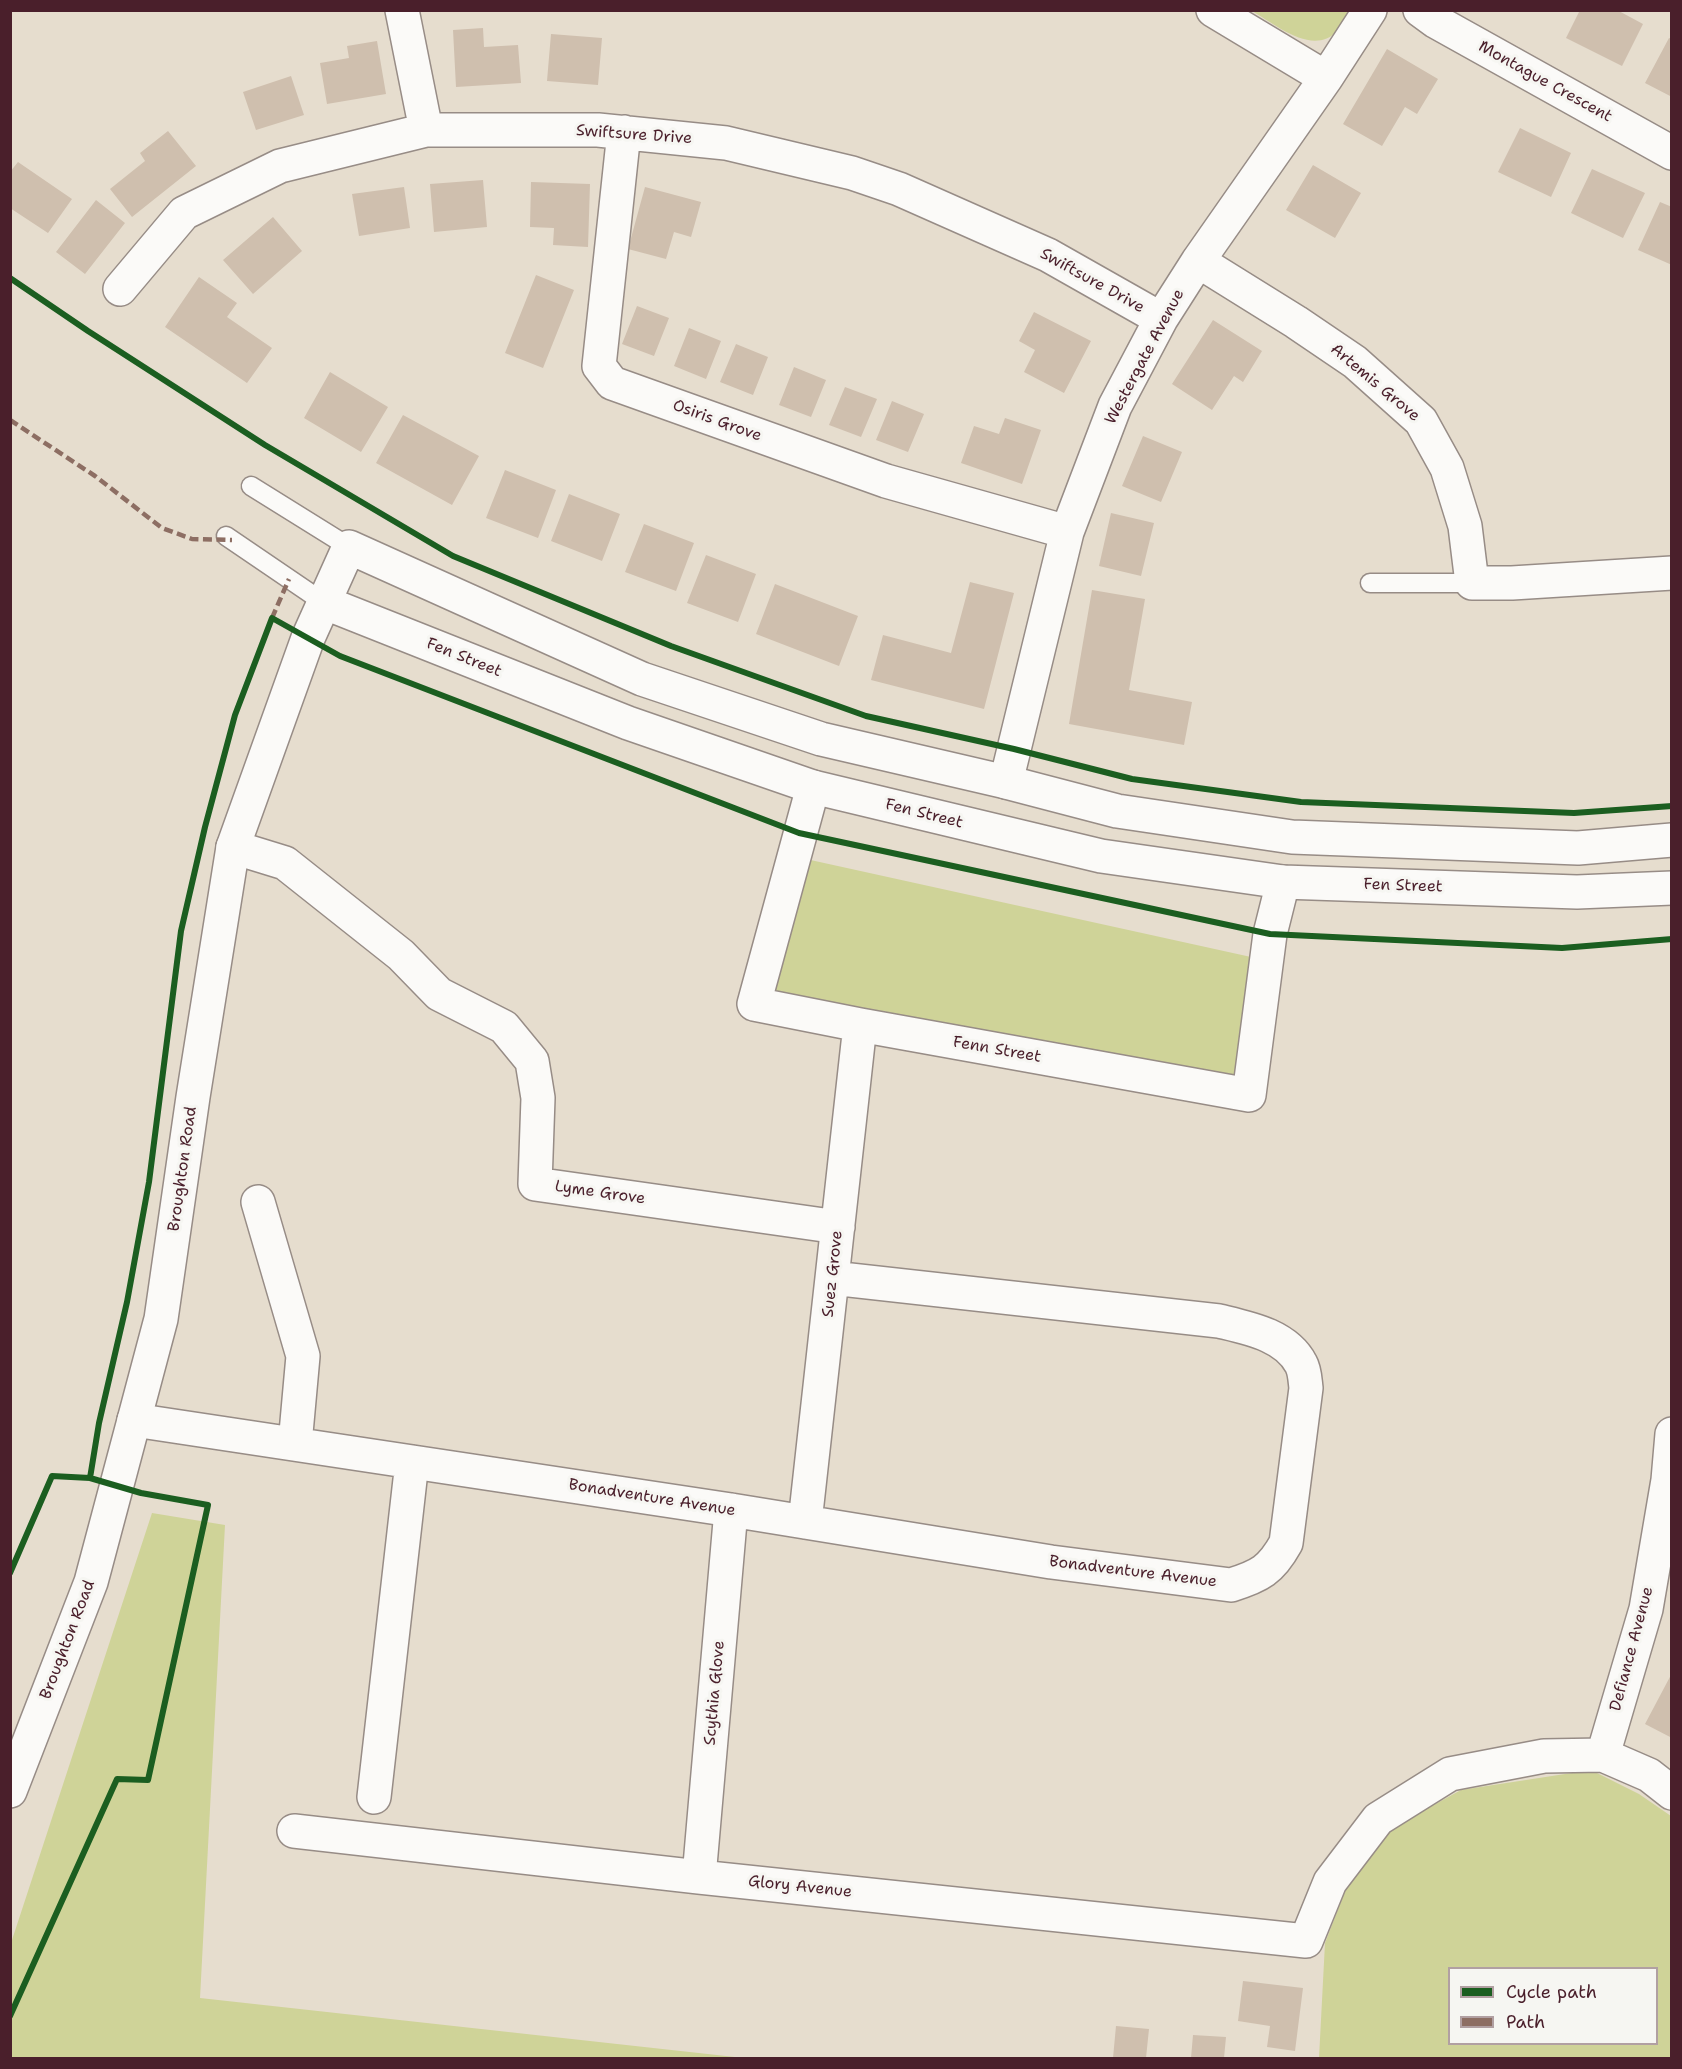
<!DOCTYPE html>
<html>
<head>
<meta charset="utf-8">
<style>
	body { margin:0 }
	#map { position:relative; width:1682px; height:2069px; overflow:hidden; background:#e6ddce; font-family:"Shantell Sans",sans-serif }
	canvas { display:block }
	.frame { position:absolute; inset:0; border:12px solid #4a1f2b; pointer-events:none }
	.legend { position:absolute; left:1448px; top:1967px; width:210px; height:78px; box-sizing:border-box; background:#f6f6f2; border:2px solid #b1a0a2; margin:0; padding:8px 10px; list-style:none; font-size:18px; color:#4a1f2b }
	.legend li { display:flex; align-items:center; gap:12px; height:30px }
	.legend b { width:30px; border:2px solid #b1a0a2 }
</style>
</head>
<body>
<div id="map">
<canvas width="1682" height="2069"></canvas>
<div class="frame"></div>
<ul class="legend">
<li><b style="height:8px;background:#1b5e20"></b>Cycle path</li>
<li><b style="height:8px;background:#8d6e63"></b>Path</li>
</ul>
</div>
<script>
const context = document.querySelector('canvas').getContext('2d');
context.lineJoin = 'round';
function paint(path, color) { context.fillStyle = color; context.fill(path, 'evenodd'); }
function trace(path, color, width, dash) { context.strokeStyle = color; context.lineWidth = width; context.lineCap = dash ? 'butt' : 'round'; context.setLineDash(dash || []); context.stroke(path); }
function drawText(font, color, halo, rows, align = 'center') {
  context.font = font + ' "Shantell Sans",sans-serif'; context.lineWidth = 6; context.setLineDash([]); context.textBaseline = 'middle'; context.strokeStyle = halo; context.fillStyle = color; for (const [text, x, y, turn = 0] of rows) {
    context.save(); context.translate(x, y); context.rotate((+turn || 0) * Math.PI / 180); context.textAlign = isNaN(turn) ? turn : align; if (halo) context.strokeText(text, 0, 0); context.fillText(text, 0, 0); context.restore();
  }
}
paint(new Path2D(`
	M1252,11H1350C1346,17 1343,26 1337,31C1313,57 1275,24 1252,11Z
	M806,859L1251,957L1237,1076L771,991Z
	M152,1513L225,1525L200,1998L744,2058H11V1943Z
	M1591,1770L1639,1794L1671,1816V2058H1319L1325,1943L1347,1886L1390,1829L1461,1790ZM1450,1968H1656V2044H1450Z`), '#cfd398');
paint(new Path2D(`
	M1580,10H1617L1643,24L1622,66L1566,38Z
	M483,28L484,47L518,45L521,83L456,87L453,30Z
	M551,34L602,38L598,85L547,81Z
	M1669,38L1672,39V97L1645,83Z
	M377,41L386,94L327,104L320,63L349,58L347,46Z
	M1387,49L1438,79L1417,114L1405,107L1382,146L1343,124Z
	M291,76L304,115L256,130L243,92Z
	M1520,128L1571,153L1551,197L1498,172Z
	M168,131L196,166L132,217L110,189L145,161L140,153Z
	M18,162L72,199L48,233L10,208V172Z
	M1313,165L1361,193L1335,238L1286,210Z
	M1592,169L1645,193L1623,238L1571,213Z
	M483,180L487,227L434,232L430,184Z
	M531,182L590,184L588,247L553,245L554,228L530,227Z
	M404,187L410,228L359,236L352,194Z
	M645,187L701,202L691,237L674,232L666,259L628,249Z
	M96,200L125,223L85,274L56,252Z
	M1660,202L1672,207V265L1638,250Z
	M273,217L302,251L253,294L223,260Z
	M536,275L574,290L543,368L505,353Z
	M199,277L237,303L227,317L272,348L247,383L165,327Z
	M637,306L669,318L654,356L622,344Z
	M1034,312L1091,341L1064,393L1024,372L1035,350L1019,341Z
	M1213,320L1262,351L1243,382L1234,376L1212,410L1172,384Z
	M689,328L721,341L706,379L674,366Z
	M736,344L768,357L753,395L720,382Z
	M794,367L826,380L811,417L779,405Z
	M330,372L388,407L361,452L304,418Z
	M845,387L877,399L861,437L829,425Z
	M892,401L924,414L908,452L876,440Z
	M403,415L479,456L452,505L376,463Z
	M1005,418L1041,430L1022,484L961,463L974,426L999,434Z
	M1143,436L1182,452L1161,502L1122,486Z
	M505,470L556,490L538,538L486,518Z
	M569,494L620,514L602,561L551,541Z
	M1111,513L1154,523L1141,576L1099,566Z
	M644,524L694,543L676,591L625,572Z
	M706,555L756,574L738,622L687,603Z
	M970,582L1014,593L984,709L871,680L883,635L951,653Z
	M775,584L858,616L839,666L756,634Z
	M1092,590L1145,599L1129,690L1192,702L1184,745L1069,724Z
	M1672,1673V1738L1645,1724Z
	M1243,1981L1303,1988L1295,2051L1267,2047L1270,2026L1238,2021Z
	M1116,2026L1149,2029L1146,2058H1113Z
	M1193,2035L1226,2037L1224,2058H1191Z`), '#cfbfae');
const service = new Path2D(`
	M251,486L349,547
	M226,536L323,602
	M1370,583H1472`);
const minor = new Path2D(`
	M402,10L426,130
	M1213,10L1326,78
	M1420,10L1435,21L1672,153
	M624,132L599,366L612,383L886,481L1067,532
	M1198,261L1296,322L1355,362L1421,421L1447,468L1465,526L1472,583H1512L1672,573
	M120,289L184,213L280,166L426,130H598L726,143L852,173L899,189L1048,255L1161,319
	M1006,782L1067,532L1115,406L1161,319L1198,261L1326,78L1370,10
	M813,787L754,1004L860,1025L1249,1095L1270,934L1283,882
	M233,847L285,863L401,955L439,994L504,1027L532,1061L538,1098L535,1184L838,1227
	M258,1202L303,1356L295,1444
	M134,1420L731,1510L1051,1562L1231,1585C1260,1576 1271,1570 1286,1543L1306,1388C1305,1381 1305,1371 1301,1364C1286,1335 1248,1328 1219,1321L832,1278
	M805,1522L860,1025
	M1603,1755L1646,1609L1668,1480L1672,1434
	M374,1797L412,1462
	M294,1831L699,1877L1306,1941L1330,1882L1378,1819L1450,1774L1544,1756L1603,1755L1649,1775L1672,1793
	M699,1877L731,1510`);
const tertiary = new Path2D(`
	M323,602L628,723L813,787L1101,856L1283,882L1577,892L1672,888
	M10,1791L91,1582L161,1319L193,1097L233,847L308,638L349,547L642,679L821,739L1006,782L1117,811L1292,837L1578,848L1672,840`);
trace(service, '#978c86', 21);
trace(minor, '#978c86', 36);
trace(tertiary, '#978c86', 36);
trace(service, '#fbfaf8', 18);
trace(minor, '#fbfaf8', 33);
trace(tertiary, '#fbfaf8', 33);
trace(new Path2D(`
	M10,420L95,476L162,528L192,539L232,540
	M272,618L289,579`), '#8d6e63', 4.5, [9, 4.5]);
trace(new Path2D(`
	M10,278L88,331L265,445L453,556L671,646L866,716L1014,749L1132,779L1301,802L1574,813L1672,806
	M90,1478L99,1423L127,1302L149,1182L181,931L205,827L235,715L272,618L340,656L799,833L1270,934L1562,948L1672,939
	M10,1573L52,1476L90,1478L141,1493L208,1505L148,1780L117,1779L10,2016`), '#1b5e20', 6);
drawText('16px', '#4a1f2b', '#f6f6f2', [
	["Montague Crescent",1545,82,29],
	["Swiftsure Drive",634,135,4],
	["Swiftsure Drive",1092,281,29],
	["Westergate Avenue",1145,357,-62],
	["Artemis Grove",1375,383,40],
	["Osiris Grove",717,421,20],
	["Fen Street",464,658,22],
	["Fen Street",924,814,14],
	["Fen Street",1403,886,2],
	["Fenn Street",997,1050,10],
	["Broughton Road",183,1169,-82],
	["Lyme Grove",600,1193,8],
	["Suez Grove",833,1274,-84],
	["Bonadventure Avenue",652,1498,9],
	["Bonadventure Avenue",1133,1572,7],
	["Broughton Road",68,1640,-69],
	["Defiance Avenue",1632,1649,-75],
	["Scythia Glove",715,1693,-85],
	["Glory Avenue",800,1887,6]
]);
</script>
</body>
</html>
